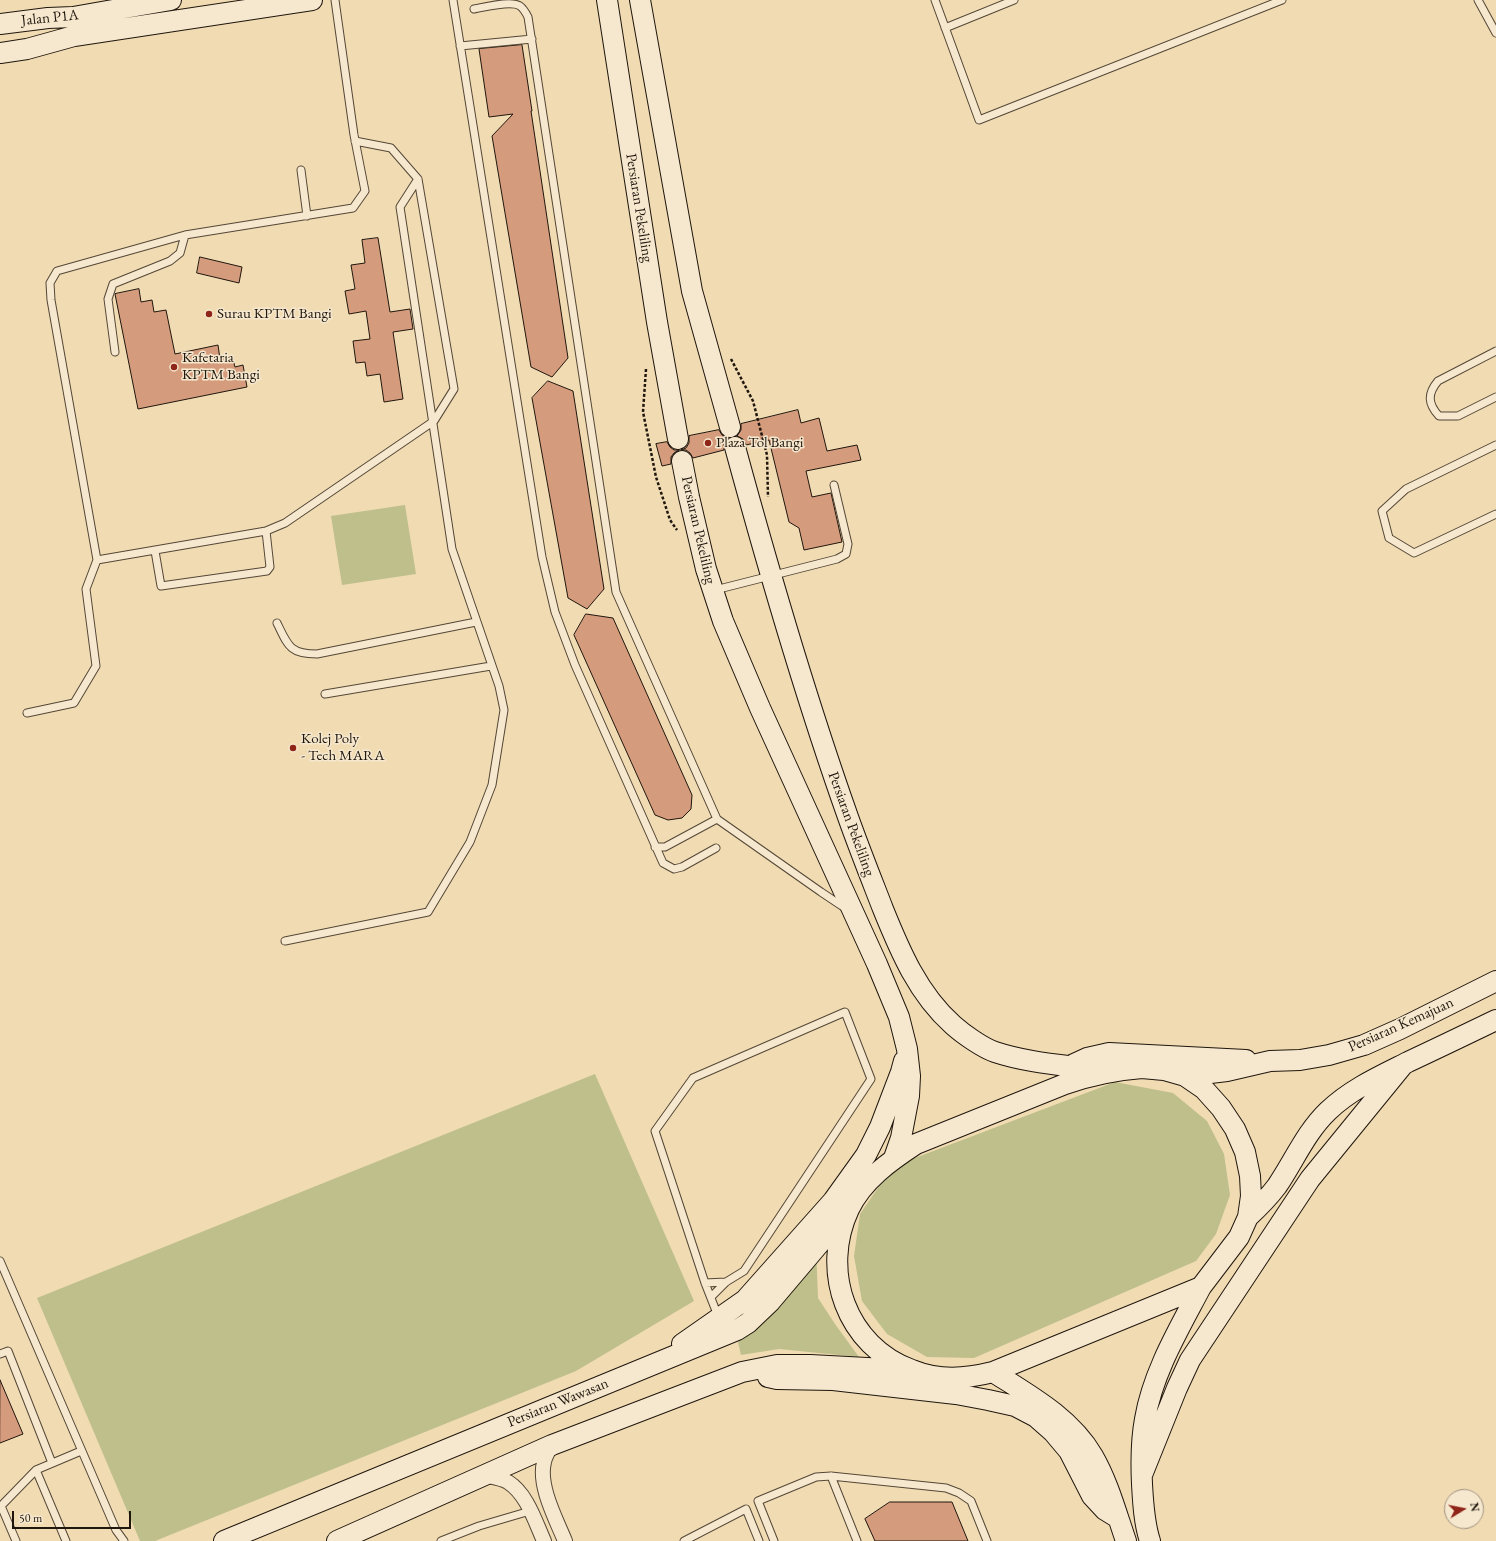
<!DOCTYPE html>
<html>
<head>
<meta charset="utf-8">
<style>
	body { margin:0 }
	#map { position:relative; width:1496px; height:1541px; overflow:hidden; background:#f1dbb3; font-family:"EB Garamond",serif }
	canvas { display:block }
	.north { position:absolute; left:1444px; top:1489px; width:40px; height:40px; box-sizing:border-box; background:#f6e8ce; border:1px solid #a09481; border-radius:50%; rotate:80deg; font-size:11px; font-weight:700; line-height:16px; text-align:center; color:#1f160d }
	.north::after { content:''; display:block; margin:auto; width:14px; height:18px; background:#8f2418; clip-path:polygon(50% 0,100% 100%,50% 72%,0 100%) }
	.scale { position:absolute; left:12px; top:1511px; width:119px; height:18px; box-sizing:border-box; border:2px solid #1f160d; border-top:0; padding-left:5px; font-size:12px; line-height:14px; white-space:nowrap; color:#1f160d; -webkit-text-stroke:3px #f6e8ce; paint-order:stroke }
</style>
</head>
<body>
<div id="map">
<canvas width="1496" height="1541"></canvas>
<div class="north">N</div>
<div class="scale">50 m</div>
</div>
<script>
const context = document.querySelector('canvas').getContext('2d');
context.lineJoin = 'round';
function paint(path, color) { context.fillStyle = color; context.fill(path, 'evenodd'); }
function trace(path, color, width, dash) { context.strokeStyle = color; context.lineWidth = width; context.lineCap = dash ? 'butt' : 'round'; context.setLineDash(dash || []); context.stroke(path); }
function drawText(font, color, halo, rows, align = 'center') {
  context.font = font + ' "EB Garamond",serif'; context.lineWidth = 3; context.setLineDash([]); context.textBaseline = 'middle'; context.strokeStyle = halo; context.fillStyle = color; for (const [text, x, y, turn = 0] of rows) {
    context.save(); context.translate(x, y); context.rotate((+turn || 0) * Math.PI / 180); context.textAlign = isNaN(turn) ? turn : align; if (halo) context.strokeText(text, 0, 0); context.fillText(text, 0, 0); context.restore();
  }
}
paint(new Path2D(`
	M405,505L416,574L342,585L331,516Z
	M595,1074L694,1301L576,1371L155,1541H140L37,1298Z
	M1115,1082L1173,1093L1207,1121L1224,1154L1230,1195L1216,1234L1196,1261L974,1358L927,1357L887,1334L862,1301L854,1256L860,1214L882,1182L907,1161Z
	M816,1247L818,1298L835,1324L859,1357L779,1349L741,1355L738,1342L761,1321Z`), '#bebf8a');
const building = new Path2D(`
	M522,45L532,111H531L568,358L552,377L531,367L492,136L513,114L489,117L479,49Z
	M378,238L390,312L410,309L413,329L393,332L403,399L384,402L380,374L367,376L365,362L356,363L353,341L370,339L366,311L349,314L345,291L355,289L351,265L365,263L362,240Z
	M200,257L242,267L239,283L197,273Z
	M139,289L141,302L152,300L154,312L166,310L175,354L218,345L220,359L232,356L235,367L243,365L247,387L138,409L115,294Z
	M548,381L573,391L604,589L587,609L568,598L532,398Z
	M798,410L801,423L819,418L827,451L857,445L861,460L806,471L812,497L831,493L842,542L804,550L799,528L789,522L769,440L746,445L743,439L737,436L741,430V424Z
	M719,430L722,435L728,438L724,444V450L693,458L690,453L686,450H681L686,448L689,443V436Z
	M667,442L670,447L674,450H679L674,453L671,457V464L662,466L656,444Z
	M586,614L613,618L692,795L691,809L682,818L668,820L655,815L574,635Z
	M0,1380L23,1434L0,1443Z
	M890,1502H952L968,1541H875L865,1519Z`);
paint(building, '#d59b7d');
trace(building, '#1f160d', 1);
const lane = new Path2D(`
	M453,0L542,557L555,612L575,665L663,863L674,869L682,867L716,848
	M935,0L979,120L1282,0
	M1478,0L1496,33
	M474,9C486,7 511,0 520,6C524,9 526,13 528,17L616,592L717,819L821,892L845,908
	M945,28L1014,0
	M460,46L532,39
	M301,170L307,216
	M1496,351L1438,381C1427,394 1428,404 1439,416H1458L1496,397
	M115,352L108,299L113,284L170,261L180,253L185,235
	M1496,445L1406,489L1382,511L1389,538L1414,553L1496,514
	M155,551L161,586L267,571L270,567L266,531
	M97,560L266,531L285,523L434,421L454,389L418,179L391,148L355,141
	M715,590L837,559L846,554L848,544L834,485
	M277,623C288,646 290,654 317,654L476,622
	M325,694L491,666
	M27,713L74,703L96,666L86,589L97,560L51,300L50,283L57,271L185,235L353,208L365,191L354,135L335,0
	M655,847H665L717,819
	M285,941L428,912L470,842L492,785L504,710L499,686L452,549L400,207L418,179
	M0,1261L116,1530L124,1541
	M705,1283L726,1282
	M711,1297L726,1282L744,1271L871,1079L845,1012L693,1078L655,1131L705,1283L718,1316
	M0,1354L8,1351L52,1463
	M36,1470L66,1541
	M831,1476L857,1541
	M1,1506L16,1541
	M0,1507L36,1470L81,1451
	M441,1541L479,1526L530,1511
	M684,1541L746,1509L759,1541
	M774,1541L758,1501L816,1477L831,1476L946,1488L959,1493L971,1501L987,1541`);
const street = new Path2D(`
	M552,1445C549,1450 545,1456 544,1462C538,1486 556,1519 565,1541
	M484,1475C492,1477 501,1478 508,1482C527,1494 535,1521 544,1541`);
const secondary = new Path2D(`
	M607,0L657,322L678,439
	M640,0L692,291L730,427
	M0,24L48,18L73,17L171,0
	M0,53L27,49L74,36L312,0
	M735,447C769,572 805,696 848,817C859,848 871,878 883,909C900,951 918,994 953,1025C963,1034 983,1048 995,1052C1028,1063 1065,1065 1099,1070
	M682,461L689,497L706,569L723,621L760,708L877,964L899,1017L907,1049L910,1076L909,1096L901,1138L894,1158
	M1074,1064L1087,1058L1109,1053L1246,1060
	M1142,1068L1164,1070L1185,1076L1204,1089L1221,1108L1235,1129L1245,1152L1250,1176L1251,1196L1248,1217L1239,1237L1201,1287L993,1372C965,1379 939,1381 912,1370C846,1346 820,1271 849,1209C863,1180 890,1161 916,1144L1065,1084C1091,1075 1115,1070 1142,1068Z
	M1185,1076L1227,1071L1270,1061L1300,1060L1329,1055L1364,1045L1400,1029L1496,981
	M1248,1217C1259,1207 1268,1198 1277,1186C1294,1161 1306,1132 1328,1111C1351,1089 1380,1076 1408,1062C1438,1048 1467,1034 1496,1020
	M682,1344L745,1300L833,1201L866,1155L880,1127L901,1072L904,1061
	M993,1372C1029,1395 1070,1417 1093,1456C1108,1482 1116,1512 1126,1541
	M768,1377L777,1379L833,1380L956,1394L988,1400L1015,1406L1036,1417L1053,1432L1069,1451L1092,1496L1105,1510L1118,1518
	M1142,1475L1177,1388L1190,1360L1310,1179L1403,1065
	M224,1541L737,1330L748,1323L770,1302L842,1217
	M337,1541L552,1445L742,1372L777,1365H810L905,1370
	M1150,1541C1144,1523 1143,1502 1142,1484C1141,1463 1141,1440 1145,1419C1153,1372 1179,1329 1201,1287`);
trace(lane, '#544736', 9);
trace(street, '#544736', 16);
trace(secondary, '#1f160d', 22);
trace(new Path2D(`
	M731,359L753,401L767,455L768,497
	M646,369L643,412L656,477L670,520L677,530`), '#1f160d', 2.5, [3, 2]);
trace(lane, '#f6e8ce', 7);
trace(street, '#f6e8ce', 14);
trace(secondary, '#f6e8ce', 20);
for (const [x, y, r, color] of [
	[209,314,4,"#8f2418"],
	[174,367,4,"#8f2418"],
	[708,443,4,"#8f2418"],
	[293,748,4,"#8f2418"]
]) { const dot = new Path2D(); dot.arc(x, y, r, 0, 2 * Math.PI); context.fillStyle = color; context.fill(dot); trace(dot, '#f6e8ce', 1.5); }
drawText('15px', '#1f160d', '#f6e8ce', [
	["Jalan P1A",50,18,-6],
	["Persiaran Pekeliling",639,208,81],
	["Persiaran Pekeliling",698,530,77],
	["Persiaran Pekeliling",851,824,70],
	["Persiaran Kemajuan",1401,1025,-24],
	["Persiaran Wawasan",558,1403,-22]
]);
drawText('15px', '#1f160d', '#f6e8ce', [
	["Surau KPTM Bangi",217,314],
	["Kafetaria",182,358],
	["KPTM Bangi",182,375],
	["Plaza Tol Bangi",716,443],
	["Kolej Poly",301,739],
	["- Tech MARA",301,756]
], 'left');
</script>
</body>
</html>
